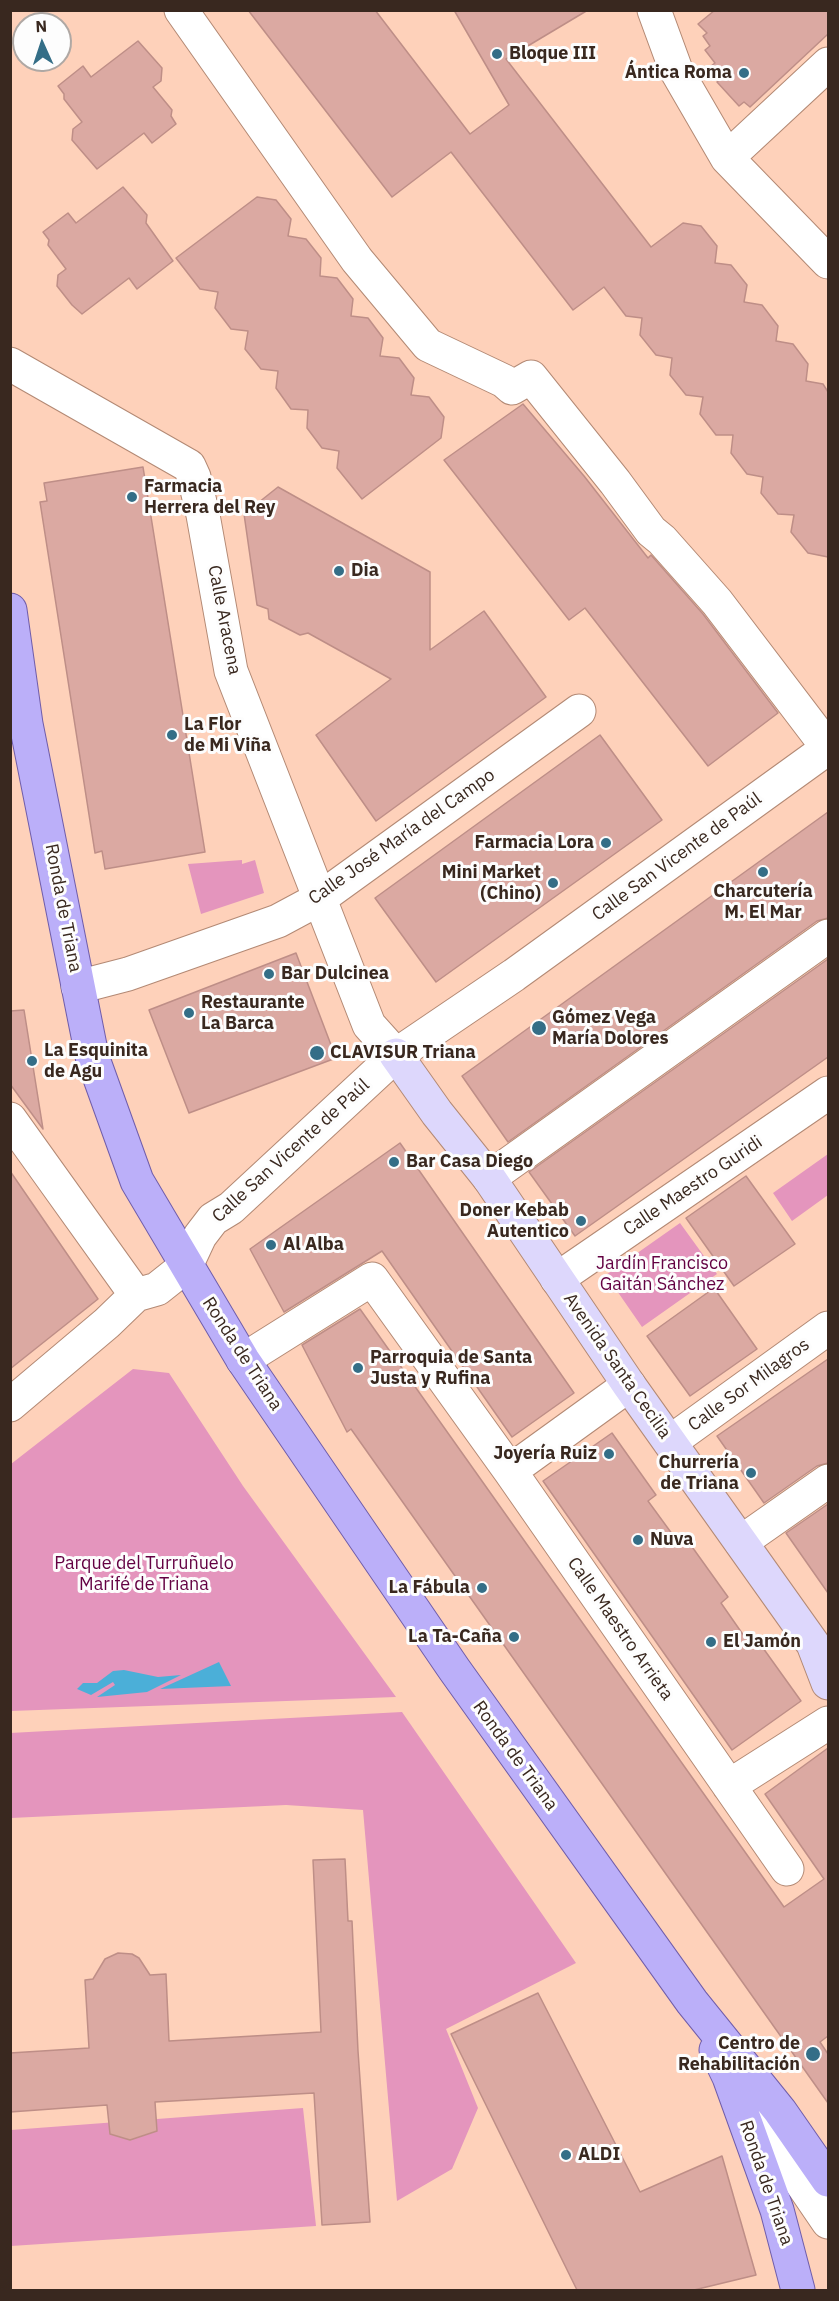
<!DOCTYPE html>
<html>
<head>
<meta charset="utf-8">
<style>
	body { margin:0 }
	#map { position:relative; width:839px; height:2301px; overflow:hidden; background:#fed1ba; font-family:"IBM Plex Sans",sans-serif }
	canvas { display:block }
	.frame { position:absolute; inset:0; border:12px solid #39281f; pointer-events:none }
	.north { position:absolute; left:12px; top:12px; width:60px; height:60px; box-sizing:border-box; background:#fdfdfd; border:2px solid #afa8a4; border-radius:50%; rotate:357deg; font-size:16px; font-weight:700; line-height:24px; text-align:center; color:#39281f }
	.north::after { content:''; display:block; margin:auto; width:21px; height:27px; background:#346e87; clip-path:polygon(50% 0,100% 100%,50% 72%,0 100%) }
</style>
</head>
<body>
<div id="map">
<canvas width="839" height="2301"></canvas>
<div class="frame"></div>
<div class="north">N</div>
</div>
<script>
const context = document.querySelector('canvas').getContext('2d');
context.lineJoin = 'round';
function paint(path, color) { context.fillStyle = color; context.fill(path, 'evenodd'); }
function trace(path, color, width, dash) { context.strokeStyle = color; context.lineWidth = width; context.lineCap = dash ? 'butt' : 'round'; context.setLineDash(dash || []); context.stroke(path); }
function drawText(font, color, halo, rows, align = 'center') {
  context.font = font + ' "IBM Plex Sans",sans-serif'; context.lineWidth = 6; context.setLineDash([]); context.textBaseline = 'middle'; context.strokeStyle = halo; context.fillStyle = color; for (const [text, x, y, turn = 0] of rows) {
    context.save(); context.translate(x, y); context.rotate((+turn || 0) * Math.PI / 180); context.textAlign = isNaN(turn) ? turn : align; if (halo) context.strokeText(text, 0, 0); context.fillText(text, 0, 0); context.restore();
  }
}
paint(new Path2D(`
	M242,860V864L255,860L264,893L201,914L188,864Z
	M828,1154V1195L792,1221L773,1193Z
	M680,1223L717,1274L642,1327L606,1275Z
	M133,1369L169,1373L243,1486L396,1697L11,1711V1464Z
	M402,1712L576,1963L446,2029L478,2108L452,2169L397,2201L363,1810L286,1805L11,1818L10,1733Z
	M303,2108L316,2226L11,2246V2130Z`), '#e495bd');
paint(new Path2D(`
	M219,1662L231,1686L160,1689Z
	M124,1670L158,1677L181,1675L147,1692L97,1697L115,1685L113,1682L91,1695L77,1689L83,1683H97L113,1671Z`), '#4bafd8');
const building = new Path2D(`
	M248,10H375L470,134L509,105L454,10H588L506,59L651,247L683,223L701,226L717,246L715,263L731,265L747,285L744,302L762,305L778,326L776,341L793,344L808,364L806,381L823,384L828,392V557L808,553L791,532L794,515L778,514L761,493L763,477L747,474L731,453L733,435H716L700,414L703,397L686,395L670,375L672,358L656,355L640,335L642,318L626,316L604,287L573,310L451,152L392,197Z
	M715,10H828V34L750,107L744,102L739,106L717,82L722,77L711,66L715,63L705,50L710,46L703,36L707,33L698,24Z
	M138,41L162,68L161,81L153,87L172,110L171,116L176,124L152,143L144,133L97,169L72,140L73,129L82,122L64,99V94L58,86L83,66L91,77Z
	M123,187L147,215L146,223L173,261L137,289L129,278L82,314L72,305L57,286L58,275L66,269L48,245L49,240L43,232L68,213L76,223Z
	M257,197L276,200L291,219L288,236L306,239L321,258L320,276L337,278L353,299L351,316L368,318L383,338L380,356L399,358L414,378L411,395L429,397L444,417L441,438L362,499L337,468L339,451L322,448L307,428L308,410L291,409L276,388L278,371L261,369L245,349L248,331L231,329L215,308L218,292L200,289L176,258Z
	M523,404L584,476L648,558L651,555L703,614L778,713L708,766L585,608L569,620L444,460Z
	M143,467L205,852L105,869L102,851L95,853L40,502L47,501L44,483Z
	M278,487L430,572V650L484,611L546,697L376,821L316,735L391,679L308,633L300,635L269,619L268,609L257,605L244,514Z
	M600,735L662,820L436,982L375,898Z
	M828,812V918L817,921L508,1142L462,1076Z
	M296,953L336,1058L189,1113L149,1010Z
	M828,959V1057L575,1236L529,1172Z
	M24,1010L43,1129L10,1084V1011Z
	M400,1143L574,1393L512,1437L382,1251L284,1312L250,1249Z
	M10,1171L98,1299L10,1369Z
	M746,1176L795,1244L734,1286L686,1218Z
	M714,1288L757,1349L690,1396L647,1336Z
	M360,1309L784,1907L824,1879L765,1794L828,1748V2036L820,2042L828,2054V2103L397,1494L351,1429L347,1432L302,1345Z
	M828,1359V1463L817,1466L764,1503L717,1436Z
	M612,1433L656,1495L648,1501L678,1542L685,1537L728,1597L721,1603L751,1646L758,1641L801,1701L732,1750L543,1481Z
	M828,1504V1593L786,1533Z
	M345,1859L348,1921H352L358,2051L370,2222L322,2225L314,2093L155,2102L157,2131L130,2140L110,2134L107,2105L10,2112V2053L89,2048L85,1980L93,1979L105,1959L118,1953L132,1954L139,1958L150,1975L166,1974L169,2041L321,2032L313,1860Z
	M538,1993L640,2192L722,2156L756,2275L694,2290H577L451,2034Z`);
paint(building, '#dba9a2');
trace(building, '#be8e87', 1.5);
const street = new Path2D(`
	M181,10L357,260L428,345L504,381L512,388L531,377L615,482L651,531L662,540L717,602L828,748
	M654,10L676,70L727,158L828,262
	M727,158L828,64
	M10,364L189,466L194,477L203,515L231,671L369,1025L396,1055
	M78,987L128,974L278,921L319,899L579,711
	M10,1119L136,1295
	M489,1178L828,936
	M557,1279L828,1093
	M243,1360L372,1279L510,1471L787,1869
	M10,1405L107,1323L136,1295L157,1289L186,1266L200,1236L213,1219L231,1208L396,1055L514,975L828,748
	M670,1442L828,1328
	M510,1471L629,1385
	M741,1542L828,1481
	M729,1786L828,1723
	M740,2093L828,2222`);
const secondary = new Path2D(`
	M396,1055L437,1113L489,1178L629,1385L813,1644L828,1683`);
const primary = new Path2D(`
	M10,610L26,724L92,1056L137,1181L243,1360L454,1669L692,2002L780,2111L828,2180
	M716,2050L729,2077L777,2210L798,2290`);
trace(street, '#b38974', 35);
trace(secondary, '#b38974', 35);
trace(primary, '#705daa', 35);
trace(street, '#fff', 33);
trace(secondary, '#ddd7fc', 33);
trace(primary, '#bbaff9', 33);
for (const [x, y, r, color] of [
	[497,54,6,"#346e87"],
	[744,73,6,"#346e87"],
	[132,497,6,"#346e87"],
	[339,571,6,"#346e87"],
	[172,735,6,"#346e87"],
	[606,843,6,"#346e87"],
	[763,872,6,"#346e87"],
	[553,883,6,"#346e87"],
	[269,974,6,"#346e87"],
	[189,1013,6,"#346e87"],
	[539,1028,8,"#346e87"],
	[317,1053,8,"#346e87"],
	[32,1061,6,"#346e87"],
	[394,1162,6,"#346e87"],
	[581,1221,6,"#346e87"],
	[271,1245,6,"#346e87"],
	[358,1368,6,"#346e87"],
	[609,1454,6,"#346e87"],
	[751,1473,6,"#346e87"],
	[638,1540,6,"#346e87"],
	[482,1588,6,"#346e87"],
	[514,1637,6,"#346e87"],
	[711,1642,6,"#346e87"],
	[813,2054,8,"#346e87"],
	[566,2155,6,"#346e87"]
]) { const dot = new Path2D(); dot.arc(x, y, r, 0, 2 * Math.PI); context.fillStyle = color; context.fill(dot); trace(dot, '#fdfdfd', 2); }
drawText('bold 18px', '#39281f', '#fdfdfd', [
	["Bloque III",509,54],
	["Ántica Roma",732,73,"right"],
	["Farmacia",144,487],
	["Herrera del Rey",144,508],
	["Dia",351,571],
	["La Flor",184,725],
	["de Mi Viña",184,746],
	["Farmacia Lora",594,843,"right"],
	["Mini Market",541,873,"right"],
	["(Chino)",541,894,"right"],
	["Charcutería",763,892,"center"],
	["M. El Mar",763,913,"center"],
	["Bar Dulcinea",281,974],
	["Restaurante",201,1003],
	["La Barca",201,1024],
	["Gómez Vega",552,1018],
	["María Dolores",552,1039],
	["La Esquinita",44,1051],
	["de Agu",44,1072],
	["CLAVISUR Triana",330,1053],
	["Bar Casa Diego",406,1162],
	["Doner Kebab",569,1211,"right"],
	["Autentico",569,1232,"right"],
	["Al Alba",283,1245],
	["Parroquia de Santa",370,1358],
	["Justa y Rufina",370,1379],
	["Joyería Ruiz",597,1454,"right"],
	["Churrería",739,1463,"right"],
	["de Triana",739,1484,"right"],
	["Nuva",650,1540],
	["La Fábula",470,1588,"right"],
	["La Ta-Caña",502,1637,"right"],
	["El Jamón",723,1642],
	["Centro de",800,2044,"right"],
	["Rehabilitación",800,2065,"right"],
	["ALDI",578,2155]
], 'left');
drawText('18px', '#39281f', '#fdfdfd', [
	["Calle Aracena",224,620,79],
	["Calle José María del Campo",402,837,-35],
	["Calle San Vicente de Paúl",677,857,-36],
	["Ronda de Triana",63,908,79],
	["Calle San Vicente de Paúl",291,1151,-42],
	["Calle Maestro Guridi",693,1186,-34],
	["Ronda de Triana",242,1354,57],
	["Avenida Santa Cecilia",617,1366,55],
	["Calle Sor Milagros",749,1385,-36],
	["Calle Maestro Arrieta",620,1629,55],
	["Ronda de Triana",515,1756,54],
	["Ronda de Triana",766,2183,71]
]);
drawText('18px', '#630042', '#fdfdfd', [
	["Jardín Francisco",662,1264],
	["Gaitán Sánchez",662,1285],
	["Parque del Turruñuelo",144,1564],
	["Marifé de Triana",144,1585]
]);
</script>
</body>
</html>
